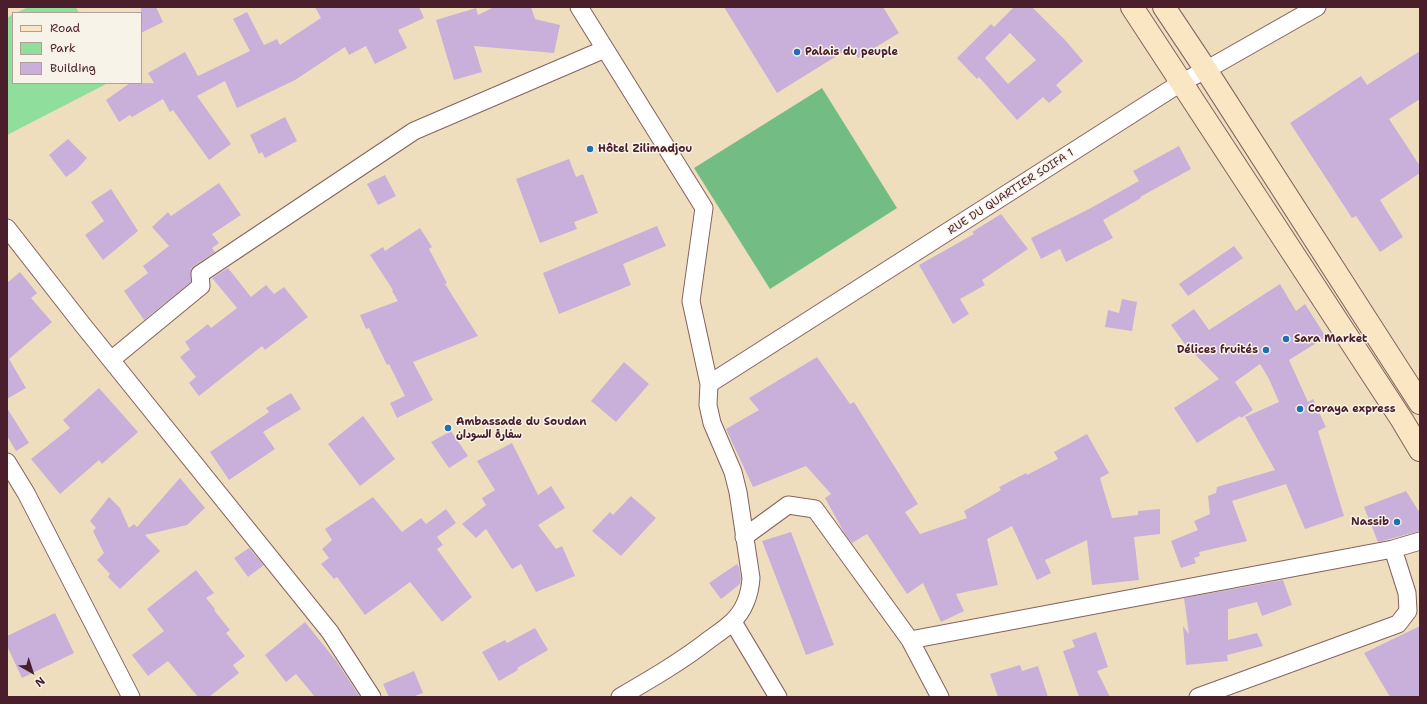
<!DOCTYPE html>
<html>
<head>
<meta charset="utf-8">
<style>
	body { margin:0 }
	#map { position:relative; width:1427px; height:704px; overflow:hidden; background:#efdebe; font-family:"Shantell Sans",sans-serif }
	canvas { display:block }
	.frame { position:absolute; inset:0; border:8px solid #4a1f2b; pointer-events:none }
	.legend { position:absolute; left:12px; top:12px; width:130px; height:72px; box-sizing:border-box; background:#f7f3e8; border:1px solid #b29e9c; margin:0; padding:5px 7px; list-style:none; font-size:12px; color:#4a1f2b }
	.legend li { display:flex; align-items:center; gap:8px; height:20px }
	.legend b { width:20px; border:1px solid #b29e9c }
	.north { position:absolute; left:12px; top:652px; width:40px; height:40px; -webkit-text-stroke:3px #f7f3e8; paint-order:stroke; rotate:141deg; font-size:11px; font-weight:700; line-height:16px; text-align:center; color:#4a1f2b }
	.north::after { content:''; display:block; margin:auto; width:14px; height:18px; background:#4a1f2b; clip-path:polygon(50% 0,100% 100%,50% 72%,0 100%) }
</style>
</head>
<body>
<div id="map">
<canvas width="1427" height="704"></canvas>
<div class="frame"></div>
<ul class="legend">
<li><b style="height:5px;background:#fbe6c4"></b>Road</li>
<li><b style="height:11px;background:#8fde9c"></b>Park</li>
<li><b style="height:11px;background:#c8b0db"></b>Building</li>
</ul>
<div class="north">N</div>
</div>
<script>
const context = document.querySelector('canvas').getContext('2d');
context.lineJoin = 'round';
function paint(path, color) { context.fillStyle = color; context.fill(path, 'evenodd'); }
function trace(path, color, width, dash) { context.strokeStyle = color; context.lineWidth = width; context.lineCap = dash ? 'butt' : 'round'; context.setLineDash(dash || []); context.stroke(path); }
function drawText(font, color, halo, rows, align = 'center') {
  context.font = font + ' "Shantell Sans","Playpen Sans Arabic",sans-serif'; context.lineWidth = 3; context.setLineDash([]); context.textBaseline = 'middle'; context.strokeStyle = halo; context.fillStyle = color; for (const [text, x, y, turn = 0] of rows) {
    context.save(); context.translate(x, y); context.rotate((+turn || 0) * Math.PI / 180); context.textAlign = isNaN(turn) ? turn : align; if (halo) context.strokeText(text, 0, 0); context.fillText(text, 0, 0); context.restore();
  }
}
paint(new Path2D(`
	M28,7H76L79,13H16Z
	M13,14V83H108L7,135V18Z`), '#8fde9c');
paint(new Path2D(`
	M822,88L897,208L770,289L694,168Z`), '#73bd84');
paint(new Path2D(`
	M141,7H156L163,22L141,33Z
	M315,7H419L424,18L398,30L407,48L375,64L366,46L349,55L345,47L295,80L237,108L225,81L197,96L231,144L209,160L173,110L170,112L163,99L132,117L130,115L119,122L106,100L130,83H154L148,73L185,52L198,76L250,51L233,19L247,12L264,45L277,39L280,45L321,18Z
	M494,7H531L535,19L560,25L554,53L474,46L482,72L454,80L436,20L476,8L478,15Z
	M724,7H883L899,33L858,58L851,47L777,93Z
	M1014,7H1032L1066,41L1083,61L1056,85L1062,92L1049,103L1043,97L1017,120L979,77L977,79L957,58L991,24L994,27ZM1010,33L1036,60L1008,84L985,58Z
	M1420,51V99L1389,119L1420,166V173L1380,200L1403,237L1380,252L1356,216L1352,218L1290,123L1361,76L1367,85Z
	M285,117L297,141L265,158L262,152L259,154L250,135Z
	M68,139L87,158L77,169L66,177L49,155Z
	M1179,146L1191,169L1140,197L1141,198L1103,220L1113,238L1066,262L1060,249L1041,259L1031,238L1089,209L1139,181L1133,171Z
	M569,159L576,177L583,174L598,213L574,222L577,229L540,243L516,179Z
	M385,175L396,196L378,205L367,184Z
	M219,183L241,215L212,234L219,243L212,248L215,252L194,266L191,269V282L144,320L124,291L148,273L143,266L169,246L152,227L168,212L171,216Z
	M111,189L138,231L103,260L85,235L104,221L91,202Z
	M1001,214L1028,249L982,280L985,285L960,299L969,314L953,324L919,265L974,234L972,232Z
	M657,226L666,246L623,264L631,285L559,314L543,273Z
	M420,228L432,247L429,249L447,283L445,284L478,336L413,362L433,400L397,418L390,403L405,396L389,364L387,365L369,328L366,329L360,315L398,301L392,291L393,290L370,255L383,247L385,251Z
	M1234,246L1243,258L1188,296L1179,284Z
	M228,268L251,297L266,285L274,294L284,287L308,317L265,350L262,346L199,396L189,383L196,377L180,357L190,349L185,342L208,324L211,328L237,308L212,278Z
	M20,272L37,293L31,298L52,322L9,359L26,388L7,399V283Z
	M1280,284L1296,311L1305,304L1326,337L1289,360L1308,402L1313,399L1326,427L1318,431L1344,516L1305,529L1286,484L1232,501L1247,541L1199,552L1200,556L1194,558L1196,563L1181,568L1171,541L1198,530L1194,521L1210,514L1208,496L1216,493L1217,487L1275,470L1245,417L1279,402L1269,379L1260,364L1235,382L1253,410L1241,418L1240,416L1197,443L1174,408L1219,379L1184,343L1171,325L1194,309L1209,330Z
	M1122,299L1137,302L1132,331L1105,327L1108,310L1119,313Z
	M817,357L850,404L854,402L918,504L905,512L920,534L967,518L964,511L1001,490L999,487L1026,473L1027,475L1058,459L1054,452L1087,434L1109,473L1100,478L1112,518L1138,515V511L1160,509V534L1134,537L1139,580L1092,585L1087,540L1045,560L1051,573L1037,580L1012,526L987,539L998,585L956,594L964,611L941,622L923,583L907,594L867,534L852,543L845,534L825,498L831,494L806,466L753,487L726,429L759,410L749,398Z
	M624,362L649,384L616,422L591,401Z
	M99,388L138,432L102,464L99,460L60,494L31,459L70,428L63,420Z
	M291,393L301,409L263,432L275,449L229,480L210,452L269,412L266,408Z
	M7,408L29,443L16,451L7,436Z
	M363,416L395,459L360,486L328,444Z
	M451,431L468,456L449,468L431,442Z
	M512,443L538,495L551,486L565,508L538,525L556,549L562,546L575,576L536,592L521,564L512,569L486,529L476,538L462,524L486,505L482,498L495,490L477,461Z
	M180,478L205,508L187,525L145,535L160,551L120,589L108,577L110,574L97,560L104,553L93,531L96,528L90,521L109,497L120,508L129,528L134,524L137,527Z
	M1406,491L1420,513V531L1378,542L1364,507Z
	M631,496L656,518L621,556L592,531L610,512L613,515Z
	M373,497L402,532L421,518L426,524L446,509L456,523L437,537L443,545L437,549L472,597L442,622L410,582L365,615L337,577L334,579L321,564L329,558L322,549L332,540L325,529Z
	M791,532L834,645L806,655L762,541Z
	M249,548L264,565L248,577L234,558Z
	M737,564L739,567L741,578L740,584L721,599L709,583Z
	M196,570L214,593L206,598L215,609L214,610L230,630L226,633L245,656L233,665L239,673L209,697H198L168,661L148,676L132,655L164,631L147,609Z
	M1283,580L1292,605L1262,616L1257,602L1228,609V640L1257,633L1263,646L1227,655L1228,661L1186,665L1183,626L1189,634L1184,598Z
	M55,613L74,653L22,678L7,646V636Z
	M305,622L337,662L360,697H315L296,674L286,682L265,655Z
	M1420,626V697H1390L1364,653Z
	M535,628L548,650L517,668L518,670L499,681L482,652L505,640L507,643Z
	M1096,632L1108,667L1097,671L1110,697H1079L1063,651L1075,647L1072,640Z
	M1020,665L1022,671L1038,666L1048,697H998L990,674Z
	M414,671L423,693L412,697H389L383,684Z`), '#c8b0db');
const street = new Path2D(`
	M579,7L704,208L691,301L709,384L708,405L712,423L733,472L738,492L751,578C750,594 744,611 732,622C726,628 717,634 710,639C682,661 651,679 620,697
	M7,228L82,324L330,632L372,697
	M111,360L201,286L200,274L414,131L605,49
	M709,384L1182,82L1206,70L1317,7
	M7,462L26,493L131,697
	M744,537L788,505L815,509L910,640L940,697
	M733,622L778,697
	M910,640L1393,549L1420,541
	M1198,697L1398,624L1408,611L1407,593L1393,549`);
const secondary = new Path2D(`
	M1132,7L1402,420L1420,450
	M1164,7L1206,70L1420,403`);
trace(street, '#84625e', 19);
trace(secondary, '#84625e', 24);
trace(street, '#fff', 17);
trace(secondary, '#fbe6c4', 22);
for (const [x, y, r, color] of [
	[797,52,4,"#1f6fb2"],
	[590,149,4,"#1f6fb2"],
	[1286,339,4,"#1f6fb2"],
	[1266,350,4,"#1f6fb2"],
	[1300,409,4,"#1f6fb2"],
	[448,428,4,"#1f6fb2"],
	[1397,522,4,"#1f6fb2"]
]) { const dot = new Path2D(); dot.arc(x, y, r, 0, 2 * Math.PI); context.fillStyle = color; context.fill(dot); trace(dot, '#f7f3e8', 1.5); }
drawText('bold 11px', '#4a1f2b', '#f7f3e8', [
	["Palais du peuple",805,52],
	["Hôtel Zilimadjou",598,149],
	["Sara Market",1294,339],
	["Délices fruités",1258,350,"right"],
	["Coraya express",1308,409],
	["Ambassade du Soudan",456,422],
	["سفارة السودان",456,435],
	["Nassib",1389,522,"right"]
], 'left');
drawText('11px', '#4a1f2b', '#f7f3e8', [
	["RUE DU QUARTIER SOIFA 1",1011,192,-33]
]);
</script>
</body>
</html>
